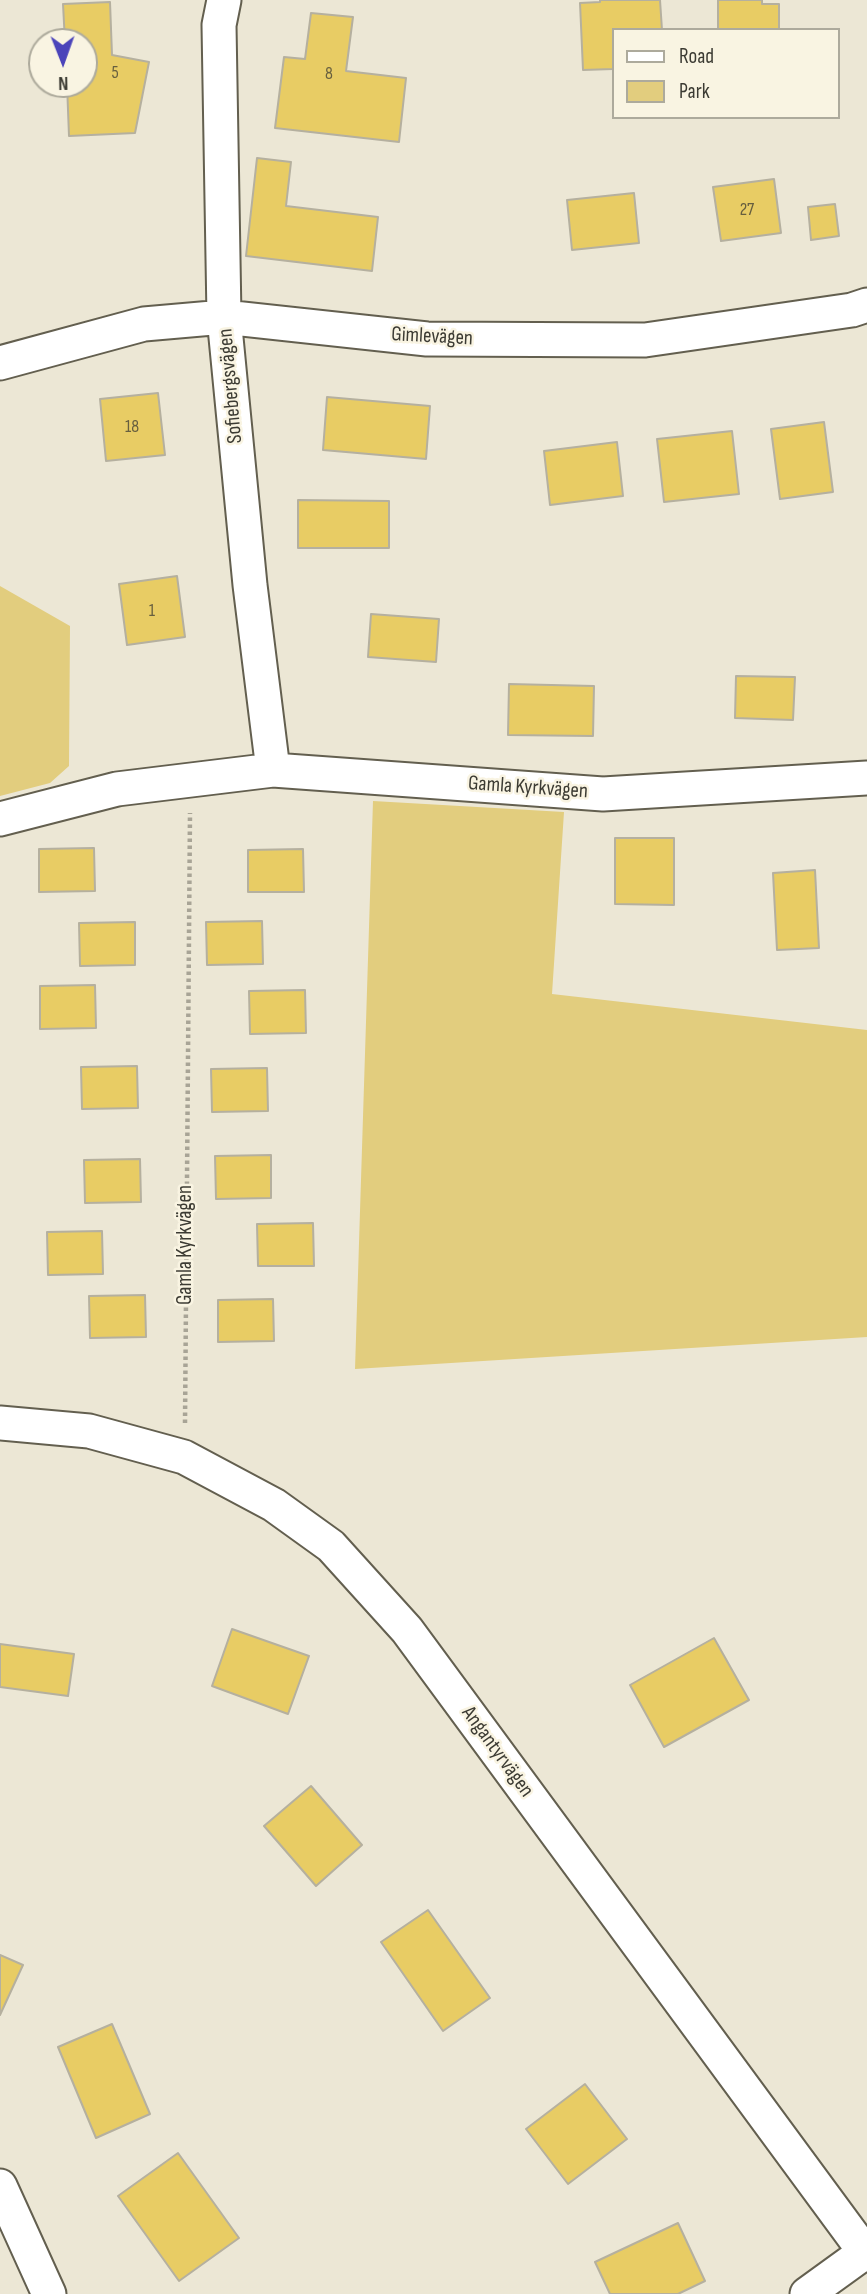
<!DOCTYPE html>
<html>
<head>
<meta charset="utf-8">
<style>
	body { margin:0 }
	#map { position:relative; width:867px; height:2294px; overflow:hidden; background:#ece7d5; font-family:"Sofia Sans Condensed",sans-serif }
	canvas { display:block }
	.legend { position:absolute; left:612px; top:28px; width:228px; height:91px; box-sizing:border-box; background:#f9f4e2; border:2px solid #adaa9c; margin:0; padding:9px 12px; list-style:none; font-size:21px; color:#3c3b33 }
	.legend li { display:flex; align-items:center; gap:14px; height:35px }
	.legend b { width:35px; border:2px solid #adaa9c }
	.north { position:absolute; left:28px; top:28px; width:70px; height:70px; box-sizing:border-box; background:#f9f4e2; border:2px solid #adaa9c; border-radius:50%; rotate:179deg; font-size:19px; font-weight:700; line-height:28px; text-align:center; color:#3c3b33 }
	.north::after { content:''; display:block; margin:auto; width:24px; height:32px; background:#4b44ba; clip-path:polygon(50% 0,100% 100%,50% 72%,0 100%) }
</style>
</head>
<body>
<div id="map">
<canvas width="867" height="2294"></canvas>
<ul class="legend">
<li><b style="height:9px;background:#fff"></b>Road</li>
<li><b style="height:19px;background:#e2cd7e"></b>Park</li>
</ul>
<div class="north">N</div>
</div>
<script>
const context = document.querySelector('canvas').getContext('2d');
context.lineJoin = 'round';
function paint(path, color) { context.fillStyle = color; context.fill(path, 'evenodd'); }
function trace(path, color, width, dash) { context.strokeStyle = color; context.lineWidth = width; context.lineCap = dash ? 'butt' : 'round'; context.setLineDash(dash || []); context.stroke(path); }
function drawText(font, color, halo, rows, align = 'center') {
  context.font = font + ' "Sofia Sans Condensed",sans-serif'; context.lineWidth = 5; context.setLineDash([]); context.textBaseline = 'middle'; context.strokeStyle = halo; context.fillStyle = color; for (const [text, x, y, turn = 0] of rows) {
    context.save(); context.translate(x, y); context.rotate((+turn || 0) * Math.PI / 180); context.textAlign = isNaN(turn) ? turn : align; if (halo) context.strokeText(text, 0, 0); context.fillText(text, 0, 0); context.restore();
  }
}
paint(new Path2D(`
	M0,586L70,626L69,766L50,783L0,796Z
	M373,801L564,812L552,994L867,1030V1337L355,1369Z`), '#e2cd7e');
const building = new Path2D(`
	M600,0H660L662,30H613V69L583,70L580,3L600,2Z
	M718,0H762V4H779V30H718Z
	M110,2L112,55L149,62L135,133L69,136L67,84H84V42H65L63,4Z
	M311,13L353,17L346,71L406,78L399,142L275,128L284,57L305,59Z
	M257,158L291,162L286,206L378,217L372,271L246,256Z
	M774,179L781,233L721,241L713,187Z
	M634,193L639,243L572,250L567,200Z
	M835,204L839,236L811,240L808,207Z
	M158,393L165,455L106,461L100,399Z
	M327,397L430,406L426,459L323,450Z
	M824,422L833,492L780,499L771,429Z
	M732,431L739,494L664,502L657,439Z
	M617,442L623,496L550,505L544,451Z
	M298,500L389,501V548H298Z
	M177,576L185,637L127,645L119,584Z
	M371,614L439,619L436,662L368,657Z
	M736,676L795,677L793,720L735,718Z
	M509,684L594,686L593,736L508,735Z
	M615,838H674V905L615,904Z
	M94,848L95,891L39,892V849Z
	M303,849L304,892H248V850Z
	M815,870L819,948L777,950L773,873Z
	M262,921L263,964L207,965L206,922Z
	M135,922V965L80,966L79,923Z
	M95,985L96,1028L40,1029V986Z
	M305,990L306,1033L250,1034L249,991Z
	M137,1066L138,1108L82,1109L81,1067Z
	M267,1068L268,1111L212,1112L211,1069Z
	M271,1155V1198L216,1199L215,1156Z
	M140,1159L141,1202L85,1203L84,1160Z
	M313,1223L314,1266H258L257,1224Z
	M102,1231L103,1274L48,1275L47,1232Z
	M145,1295L146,1337L90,1338L89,1296Z
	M273,1299L274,1341L218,1342V1300Z
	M232,1629L309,1656L288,1714L212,1686Z
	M714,1638L749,1700L664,1747L630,1685Z
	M0,1644L74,1654L68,1696L0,1687Z
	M311,1786L362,1845L316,1886L264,1826Z
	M428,1910L490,1998L443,2031L381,1942Z
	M0,1955L23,1965L0,2015Z
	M112,2024L150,2114L96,2138L58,2047Z
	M585,2084L627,2139L568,2184L526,2129Z
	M178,2153L239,2238L179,2281L118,2196Z
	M678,2223L705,2281L678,2294H610L595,2262Z`);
paint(building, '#e8cc64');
trace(building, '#b5b09f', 2);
const minor = new Path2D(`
	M224,0L219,25L224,317L250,585L273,770
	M0,363L144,324L224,317L427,339L645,340L852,310L867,305
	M0,819L117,789L273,770L603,794L867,778
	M0,1423L89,1431L184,1457L274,1505L331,1546L407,1630L867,2255
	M0,2186L49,2294
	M807,2294L865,2252`);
trace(minor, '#635f4f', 37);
trace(new Path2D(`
	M185,1423L190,813`), '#a8a496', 4.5, [3.5, 3.5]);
trace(minor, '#fff', 33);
drawText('18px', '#675f3f', null, [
	["5",115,73],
	["8",329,74],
	["27",747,210],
	["18",132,427],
	["1",152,611]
]);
drawText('21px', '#3c3b33', '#f9f4e2', [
	["Gimlevägen",432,337,3],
	["Sofiebergsvägen",231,386,-95],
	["Gamla Kyrkvägen",528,788,4],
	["Gamla Kyrkvägen",186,1245,-90],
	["Angantyrvägen",497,1752,54]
]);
</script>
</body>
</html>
